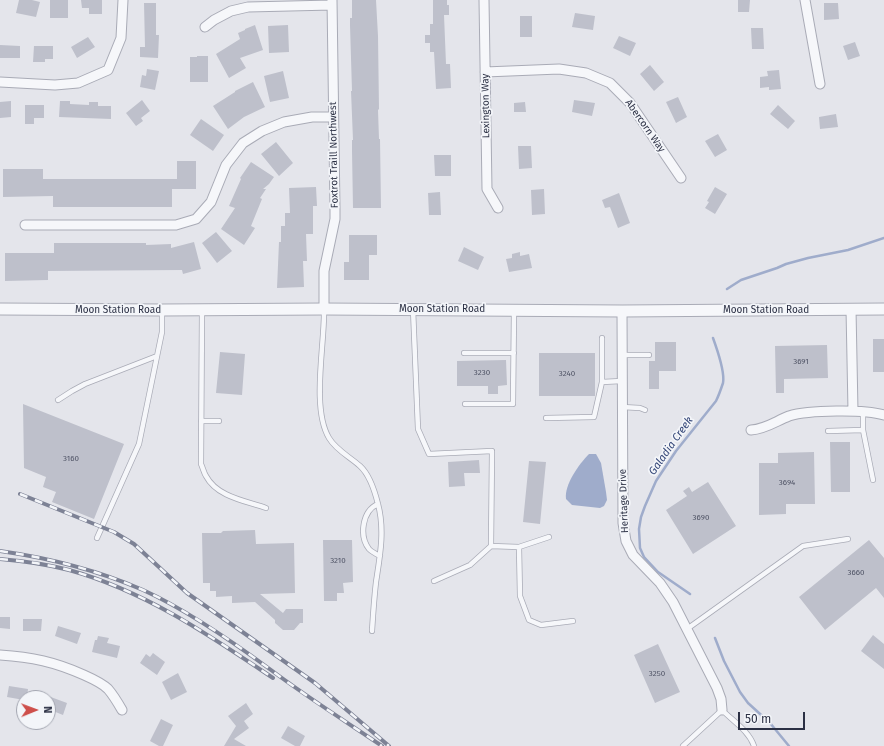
<!DOCTYPE html>
<html>
<head>
<meta charset="utf-8">
<style>
	body { margin:0 }
	#map { position:relative; width:884px; height:746px; overflow:hidden; background:#e4e5eb; font-family:"Fira Sans",sans-serif }
	canvas { display:block }
	.north { position:absolute; left:16px; top:690px; width:40px; height:40px; box-sizing:border-box; background:#f3f5f9; border:1px solid #a3a6b1; border-radius:50%; rotate:89deg; font-size:11px; font-weight:700; line-height:16px; text-align:center; color:#2b3044 }
	.north::after { content:''; display:block; margin:auto; width:14px; height:18px; background:#ce4f4b; clip-path:polygon(50% 0,100% 100%,50% 72%,0 100%) }
	.scale { position:absolute; left:738px; top:712px; width:67px; height:18px; box-sizing:border-box; border:2px solid #2b3044; border-top:0; padding-left:5px; font-size:12px; line-height:14px; white-space:nowrap; color:#2b3044; -webkit-text-stroke:3px #f3f5f9; paint-order:stroke }
</style>
</head>
<body>
<div id="map">
<canvas width="884" height="746"></canvas>
<div class="north">N</div>
<div class="scale">50 m</div>
</div>
<script>
const context = document.querySelector('canvas').getContext('2d');
context.lineJoin = 'round';
function paint(path, color) { context.fillStyle = color; context.fill(path, 'evenodd'); }
function trace(path, color, width, dash) { context.strokeStyle = color; context.lineWidth = width; context.lineCap = dash ? 'butt' : 'round'; context.setLineDash(dash || []); context.stroke(path); }
function drawText(font, color, halo, rows, align = 'center') {
  context.font = font + ' "Fira Sans",sans-serif'; context.lineWidth = 3.5; context.setLineDash([]); context.textBaseline = 'middle'; context.strokeStyle = halo; context.fillStyle = color; for (const [text, x, y, turn = 0] of rows) {
    context.save(); context.translate(x, y); context.rotate((+turn || 0) * Math.PI / 180); context.textAlign = isNaN(turn) ? turn : align; if (halo) context.strokeText(text, 0, 0); context.fillText(text, 0, 0); context.restore();
  }
}
paint(new Path2D(`
	M589,454H596L601,463L606,492L607,500L604,506L600,508L572,505L566,499C564,485 579,464 589,454Z`), '#9faccb');
trace(new Path2D(`
	M727,289L741,280L777,268L786,264L808,258L848,250L884,238
	M690,594L658,572L644,557L640,548L639,529L641,517L645,506L656,481L676,451L716,401C719,395 721,389 723,383C725,372 717,349 713,338
	M715,638L724,661L740,692L748,703L770,723L789,746`), '#9faccb', 2.5);
paint(new Path2D(`
	M19,0H32L40,2L36,17L16,13Z
	M50,0H68V18H50Z
	M81,0H102V14H89V8H82Z
	M352,0H376L378,36L379,109L378,110L379,139H380L381,208H353L352,151V140H353L351,91H352L350,25V18H352Z
	M433,0H447V5H449V15H444L446,64H450L451,88L436,89L434,52H430V43H425V35H430V24H433Z
	M738,0H750L749,12H738Z
	M144,3H156V35H159L158,58L140,57V47H145Z
	M824,3H838L839,19L824,20Z
	M575,13L595,16L593,30L572,27Z
	M520,16H532V37H520Z
	M255,25L263,50L240,58L246,68L229,78L216,54L240,39L238,33L245,30V29Z
	M288,25L289,52L269,53L268,26Z
	M751,28H763L764,49H752Z
	M619,36L636,43L630,56L613,48Z
	M88,37L95,47L77,58L71,47Z
	M855,42L860,56L848,60L843,46Z
	M0,45L20,46V58H0Z
	M34,46H53V59H45V62H33Z
	M197,56H208V82H190V57H197Z
	M650,65L664,82L654,91L640,74Z
	M147,69L159,71L155,90L140,87L142,75L146,76Z
	M779,70L781,89L769,90V87L760,88V77L768,76L767,71Z
	M283,71L289,98L270,102L264,76Z
	M253,82L265,107L244,117L228,129L213,106L235,92V91Z
	M678,97L687,117L676,123L666,102Z
	M142,100L150,111L141,118L143,121L136,126L126,113Z
	M574,100L595,103L592,116L572,112Z
	M11,101V117L0,118V102Z
	M60,101H70V104L89,105V102H98V106H111V119L59,117Z
	M525,102L526,112H514V103Z
	M25,105H44V118H34V124H25Z
	M778,105L795,121L788,129L770,114Z
	M836,114L838,127L820,129L819,117Z
	M201,119L224,135L213,151L190,135Z
	M718,134L727,150L715,157L705,141Z
	M276,142L293,163L279,176L261,154Z
	M518,146H531L532,168L519,169Z
	M434,155H451V176H435Z
	M177,161H196V189H172V207H53V196L3,197V169H43V179H177Z
	M251,162L274,177L269,184L263,189H266L260,198L262,199L251,226L255,228L244,245L221,229L235,208L229,206L241,179L240,178Z
	M316,187L317,206H313V234H306L307,261H303L304,287L277,288L279,242H281V226H285V213H290L289,188Z
	M715,187L727,194L715,214L705,208L709,202L707,201Z
	M544,189L545,214L532,215L531,190Z
	M440,192L441,215H429L428,193Z
	M619,193L630,223L618,228L610,207L605,208L602,200Z
	M216,232L232,251L217,263L202,243Z
	M349,235H377V255H369V280H344V262H349Z
	M194,242L201,269L183,274L182,270L48,271V280L5,281V253H54V243H146V245L171,244V248Z
	M464,247L484,257L478,270L458,261Z
	M520,252V256L529,254L532,268L509,272L506,259L512,258V254Z
	M873,339H884V372H873Z
	M655,342H676V371H659V389H649V361H655Z
	M827,345L828,378L784,379V393H776L775,346Z
	M220,352L245,354L242,395L216,393Z
	M539,353H595V396H539Z
	M506,360L507,385L498,386V394H488V386H457V361Z
	M23,404L124,444L94,519L52,502L56,492L43,487L46,477L24,468Z
	M830,442H850V492H831Z
	M814,452L815,504H786V514L759,515V463H778V453Z
	M479,460L480,473H464L465,486L449,487L448,462Z
	M529,461L546,462L540,524L523,522Z
	M708,482L736,526L693,554L666,510L687,496L683,491L689,487L692,492Z
	M255,530L256,544L294,543L295,593L260,594L283,613L286,609H303V623H300L294,630H283L275,623V620L255,602L232,603V596L216,597V591H210V583H203L202,533H221L223,531Z
	M323,540H352L353,582L343,583L344,593H337V601H324Z
	M869,540L884,558V598L876,588L825,630L799,597Z
	M0,617H10V629L0,628Z
	M23,619H42L41,631H23Z
	M58,626L81,633L77,644L55,636Z
	M873,635L884,644V669L861,651Z
	M98,636L109,638L107,643L120,646L117,658L92,652L95,640H97Z
	M658,644L680,692L655,703L634,655Z
	M153,653L165,662L157,675L140,663L146,654L150,657Z
	M178,673L187,692L171,700L162,682Z
	M9,686L28,689L27,698H24V700L7,697Z
	M48,696L67,703L63,715L48,709Z
	M246,703L253,714L244,721L249,728L234,739L246,746H224L236,726L228,716Z
	M161,719L173,725L163,746H159L150,741Z
	M288,726L305,736L300,746H295L281,738Z`), '#bec0cb');
const service = new Path2D(`
	M202,309L201,464C203,468 204,473 206,476C217,497 246,501 266,508
	M324,309C325,343 311,408 329,438C336,450 350,457 360,466C370,475 375,492 378,504C385,530 380,556 376,582C374,599 373,615 372,631
	M413,309L418,429L429,454L492,451L491,546L470,565L434,581
	M464,353H514
	M622,355H649
	M602,382L622,381
	M58,400L72,391L85,384L157,356
	M465,404H513L514,310
	M622,407L640,408L645,410
	M863,412V430L873,480
	M546,418L594,417L602,382V338
	M201,421H219
	M828,431L863,430
	M378,504C362,511 359,536 369,549C372,552 376,554 380,556
	M97,538L139,444L162,332V310
	M491,546L519,547L549,537
	M519,547L520,596L529,620L541,625L573,621
	M687,629L803,546L848,539
	M683,746L722,710C733,721 749,731 754,746`);
const minor = new Path2D(`
	M484,0L487,189L498,208
	M805,0L820,84
	M205,27L214,20L231,11L248,7L332,5
	M485,72L559,69L586,73L610,83L630,103L681,178
	M0,82L55,85L78,83L108,70L121,38L123,0
	M25,225H176L196,219L211,202L226,165L243,143L262,131L284,122L312,117H333
	M324,309V271L335,219V209L332,0
	M851,309L853,411
	M622,311L623,523L626,541L633,555L660,583L673,602L717,688L721,699L722,710
	M751,430C766,429 776,421 789,416C808,410 865,409 884,415
	M0,655C32,657 55,662 84,675C93,679 102,683 108,689C114,696 118,703 122,710`);
const tertiary = new Path2D(`
	M0,309L162,310L324,309L622,311L884,309`);
trace(service, '#a9abb6', 6);
trace(minor, '#a9abb6', 11);
trace(tertiary, '#a9abb6', 13);
trace(service, '#f6f7fa', 4.5);
trace(minor, '#f6f7fa', 9);
trace(tertiary, '#f6f7fa', 11);
const rail = new Path2D(`
	M20,494L114,532L134,544L187,593L315,683L389,746
	M0,551C49,558 97,570 143,590C187,610 233,642 271,670C307,697 345,721 382,746
	M0,559C23,561 46,564 69,570C145,591 209,635 273,678`);
trace(rail, '#7d8295', 4);
trace(rail, '#f3f5f9', 2.5, [8]);
drawText('8px', '#505466', null, [
	["3691",801,362],
	["3230",482,373],
	["3240",567,374],
	["3160",71,459],
	["3694",787,483],
	["3690",701,518],
	["3210",338,561],
	["3660",856,573],
	["3250",657,674]
]);
drawText('10px', '#2b3044', '#f3f5f9', [
	["Lexington Way",486,106,-91],
	["Abercorn Way",645,126,55],
	["Foxtrot Traill Northwest",334,155,-91],
	["Moon Station Road",442,309],
	["Moon Station Road",118,310],
	["Moon Station Road",766,310],
	["Heritage Drive",624,501,-92]
]);
drawText('italic 11px', '#354778', '#f3f5f9', [
	["Galadia Creek",671,446,-55]
]);
</script>
</body>
</html>
